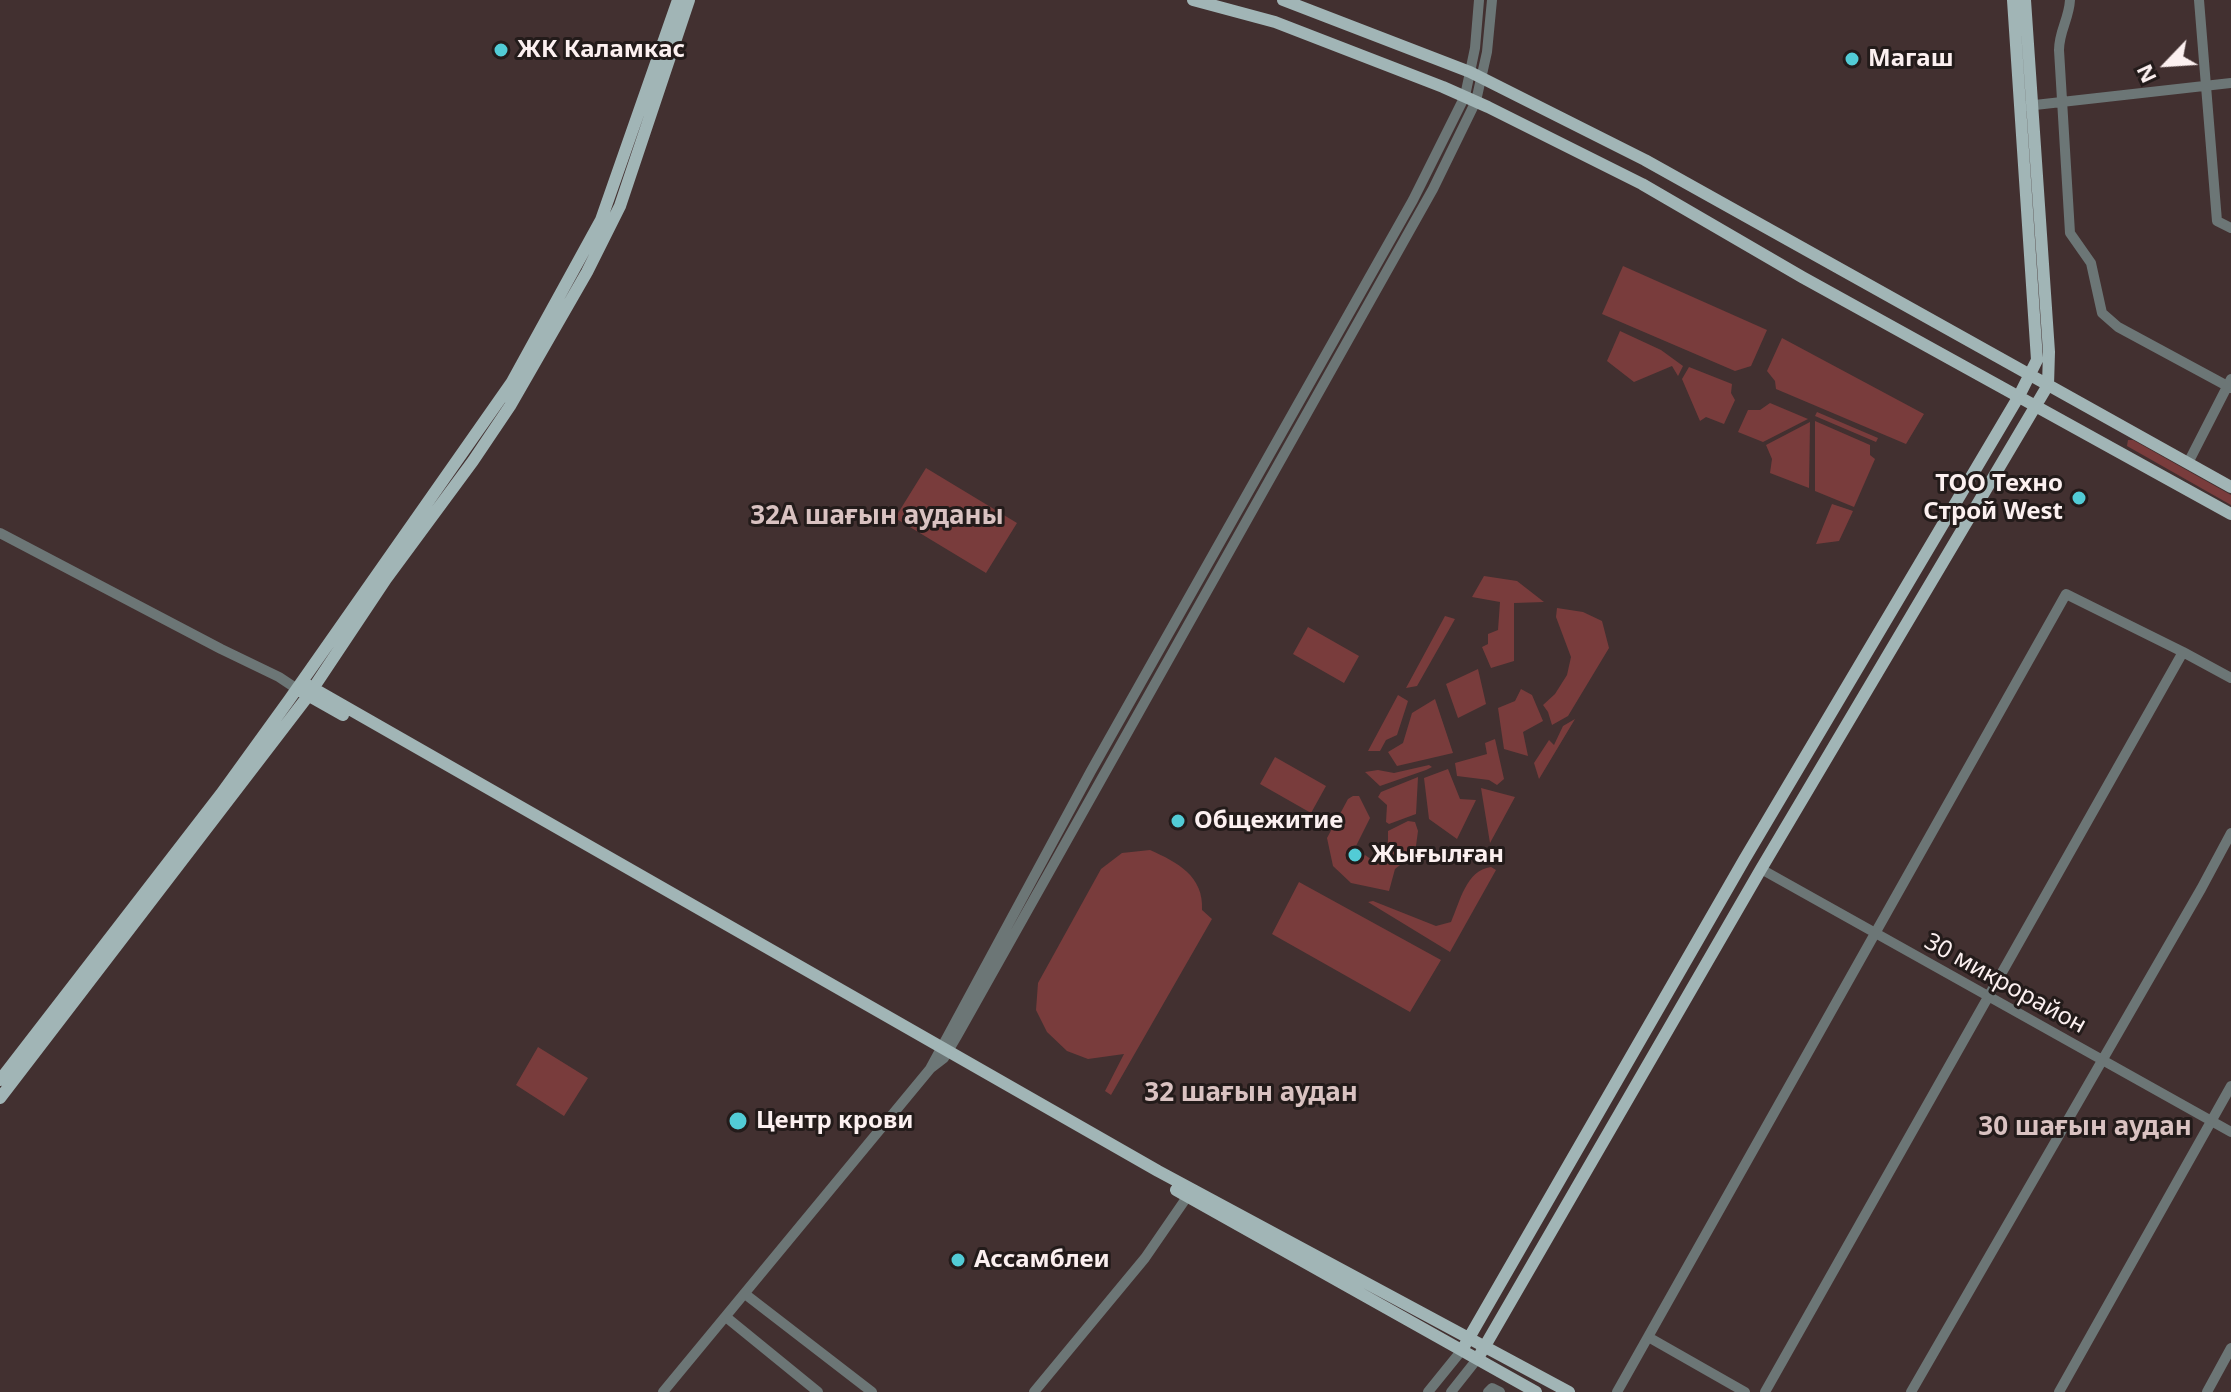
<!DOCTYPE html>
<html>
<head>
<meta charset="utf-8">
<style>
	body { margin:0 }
	#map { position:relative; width:2231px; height:1392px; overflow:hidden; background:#423030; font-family:"Noto Sans",sans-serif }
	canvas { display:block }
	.north { position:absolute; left:2127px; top:24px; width:80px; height:80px; -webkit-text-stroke:6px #231b1a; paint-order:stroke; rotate:245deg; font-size:22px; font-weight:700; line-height:32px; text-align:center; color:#fcf0f0 }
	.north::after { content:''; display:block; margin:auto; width:28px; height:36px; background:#fcf0f0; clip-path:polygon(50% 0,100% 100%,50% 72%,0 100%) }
</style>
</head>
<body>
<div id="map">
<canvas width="2231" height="1392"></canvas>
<div class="north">N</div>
</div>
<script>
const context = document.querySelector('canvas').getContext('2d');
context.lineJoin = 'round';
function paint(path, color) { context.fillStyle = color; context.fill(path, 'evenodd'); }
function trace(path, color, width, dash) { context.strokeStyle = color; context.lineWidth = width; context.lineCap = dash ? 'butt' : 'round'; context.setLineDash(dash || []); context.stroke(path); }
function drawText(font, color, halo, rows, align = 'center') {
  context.font = font + ' "Noto Sans",sans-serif'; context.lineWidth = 6; context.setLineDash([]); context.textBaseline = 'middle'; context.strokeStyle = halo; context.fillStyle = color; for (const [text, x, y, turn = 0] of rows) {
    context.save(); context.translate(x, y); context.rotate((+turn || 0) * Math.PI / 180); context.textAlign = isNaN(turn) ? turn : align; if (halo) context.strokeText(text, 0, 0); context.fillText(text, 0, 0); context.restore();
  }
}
paint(new Path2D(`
	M1623,266L1767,330L1751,366L1735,371L1602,314Z
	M1620,331L1661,350L1683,366L1678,376L1672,366L1634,382L1607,361Z
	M1782,338L1924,414L1906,444L1776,389L1775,381L1767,371Z
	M1689,367L1732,384L1731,393L1735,400L1724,424L1706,417L1700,421L1682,379Z
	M1770,403L1808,419L1763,442L1738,432L1748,410H1760Z
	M1817,412L1878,438L1876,442L1815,416Z
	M1815,421L1870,445V455L1875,459L1854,507L1815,491Z
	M1810,422L1809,488L1770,473L1772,459L1766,445Z
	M2128,440H2133L2231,495V505L2127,446Z
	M926,468L1017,523L986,573L895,518Z
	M1832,504L1853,511L1839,541L1816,544Z
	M1484,576L1517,581L1544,602L1514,603V661L1491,668L1482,647L1488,644V634L1498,630L1500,602L1472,597Z
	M1557,608L1583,612L1602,621L1609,648L1568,716L1552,725L1548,712L1543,705L1555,694L1567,675L1571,657L1556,617Z
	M1445,616L1455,619L1417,686L1406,688Z
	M1308,627L1359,656L1344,683L1293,654Z
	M1478,669L1486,704L1458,718L1446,684Z
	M1521,689L1532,695L1543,721L1523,732L1528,756L1504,749L1498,708L1515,701Z
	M1398,695L1408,701L1397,735L1386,740L1380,751H1368Z
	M1435,699L1453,753L1397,766L1388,752L1403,743L1412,713Z
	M1575,719L1539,779L1534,763L1549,740L1554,745L1563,726Z
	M1495,739L1504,779L1497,785L1489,780L1457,776L1455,763L1487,754L1485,743Z
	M1275,757L1326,786L1311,813L1260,784Z
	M1429,765L1432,767L1426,770L1380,786L1365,772L1378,770L1394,773Z
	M1448,769L1460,799L1476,800L1457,839L1429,819L1424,778Z
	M1418,777L1416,814L1389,824L1386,822L1387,805L1378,797L1381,792Z
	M1481,788L1515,797L1490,843Z
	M1353,796H1359L1370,818L1355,848L1375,862H1380C1389,853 1388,843 1388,831L1408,821L1415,822L1418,831L1415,853L1395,869L1389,891L1351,883L1333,866L1327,838L1348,799Z
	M1150,850C1177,862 1204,876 1202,910L1212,919L1111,1095L1105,1091L1124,1054L1088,1059L1067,1051L1047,1032L1036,1010L1038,983L1101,869L1122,853Z
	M1491,867L1496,870L1450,952L1368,902L1373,901L1436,926L1451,922C1460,902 1466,870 1491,867Z
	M1299,882L1441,960L1410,1012L1272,934Z
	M538,1047L588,1078L564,1116L516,1085Z`), '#793c3c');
trace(new Path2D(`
	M2070,0C2069,19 2059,31 2059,50L2070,233L2091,263L2102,313L2118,327L2231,388
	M2199,0L2217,221L2231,228
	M2026,106L2231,83
	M2188,463L2231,379
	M0,533L221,649L279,677L297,689
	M1761,869L2231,1132
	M931,1068L944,1058L957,1036L1433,189L1476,101L1487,52L1492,0
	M745,1294L872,1392
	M726,1317L818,1392
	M1650,1338L1745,1392
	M663,1392L930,1069L1091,771L1413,200L1465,96L1475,48L1479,0
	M1034,1392L1145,1258L1187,1197
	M1428,1392L1462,1350
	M1451,1392L1478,1358
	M1488,1392L1492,1388L1500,1392
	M1617,1392L2066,594L2183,652
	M1765,1392L2183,652L2231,678
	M1911,1392L2201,889L2231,833
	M2059,1392L2231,1086
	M2207,1392L2231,1348`), '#6c7676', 10);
trace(new Path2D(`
	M1193,0L1275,22L1443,87L1488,107L1642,184L1802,277L2231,514
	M1283,0L1470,72L1645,160L2231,487
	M302,682L1158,1171L1569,1392
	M297,689L343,715
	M0,1080L221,794L289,700L512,382L601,220L678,0
	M0,1098L308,696L386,579L473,461L510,406L587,272L620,206L689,0
	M1176,1190L1536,1392
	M1462,1350L1744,860L2019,396L2037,360L2013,0
	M1478,1358L1761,869L2048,385L2049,352L2025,0`), '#a1b5b6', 12);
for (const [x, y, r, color] of [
	[501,50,8,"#52ccd6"],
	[1852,59,8,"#52ccd6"],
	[2079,498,8,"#52ccd6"],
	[1178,821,8,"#52ccd6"],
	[1355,855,8,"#52ccd6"],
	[738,1121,10,"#52ccd6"],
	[958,1260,8,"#52ccd6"]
]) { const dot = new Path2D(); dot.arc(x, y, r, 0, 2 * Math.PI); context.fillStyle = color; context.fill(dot); trace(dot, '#231b1a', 3); }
drawText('bold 24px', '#fcf0f0', '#231b1a', [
	["ЖК Каламкас",517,50],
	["Магаш",1868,59],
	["ТОО Техно",2063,484,"right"],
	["Строй West",2063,512,"right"],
	["Общежитие",1194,821],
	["Жығылған",1371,855],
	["Центр крови",756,1121],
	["Ассамблеи",974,1260]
], 'left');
drawText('24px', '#fcf0f0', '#231b1a', [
	["30 микрорайон",2005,984,29]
]);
drawText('bold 26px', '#d9c2c1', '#231b1a', [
	["32А шағын ауданы",877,517],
	["32 шағын аудан",1251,1094],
	["30 шағын аудан",2085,1128]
]);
</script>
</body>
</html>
